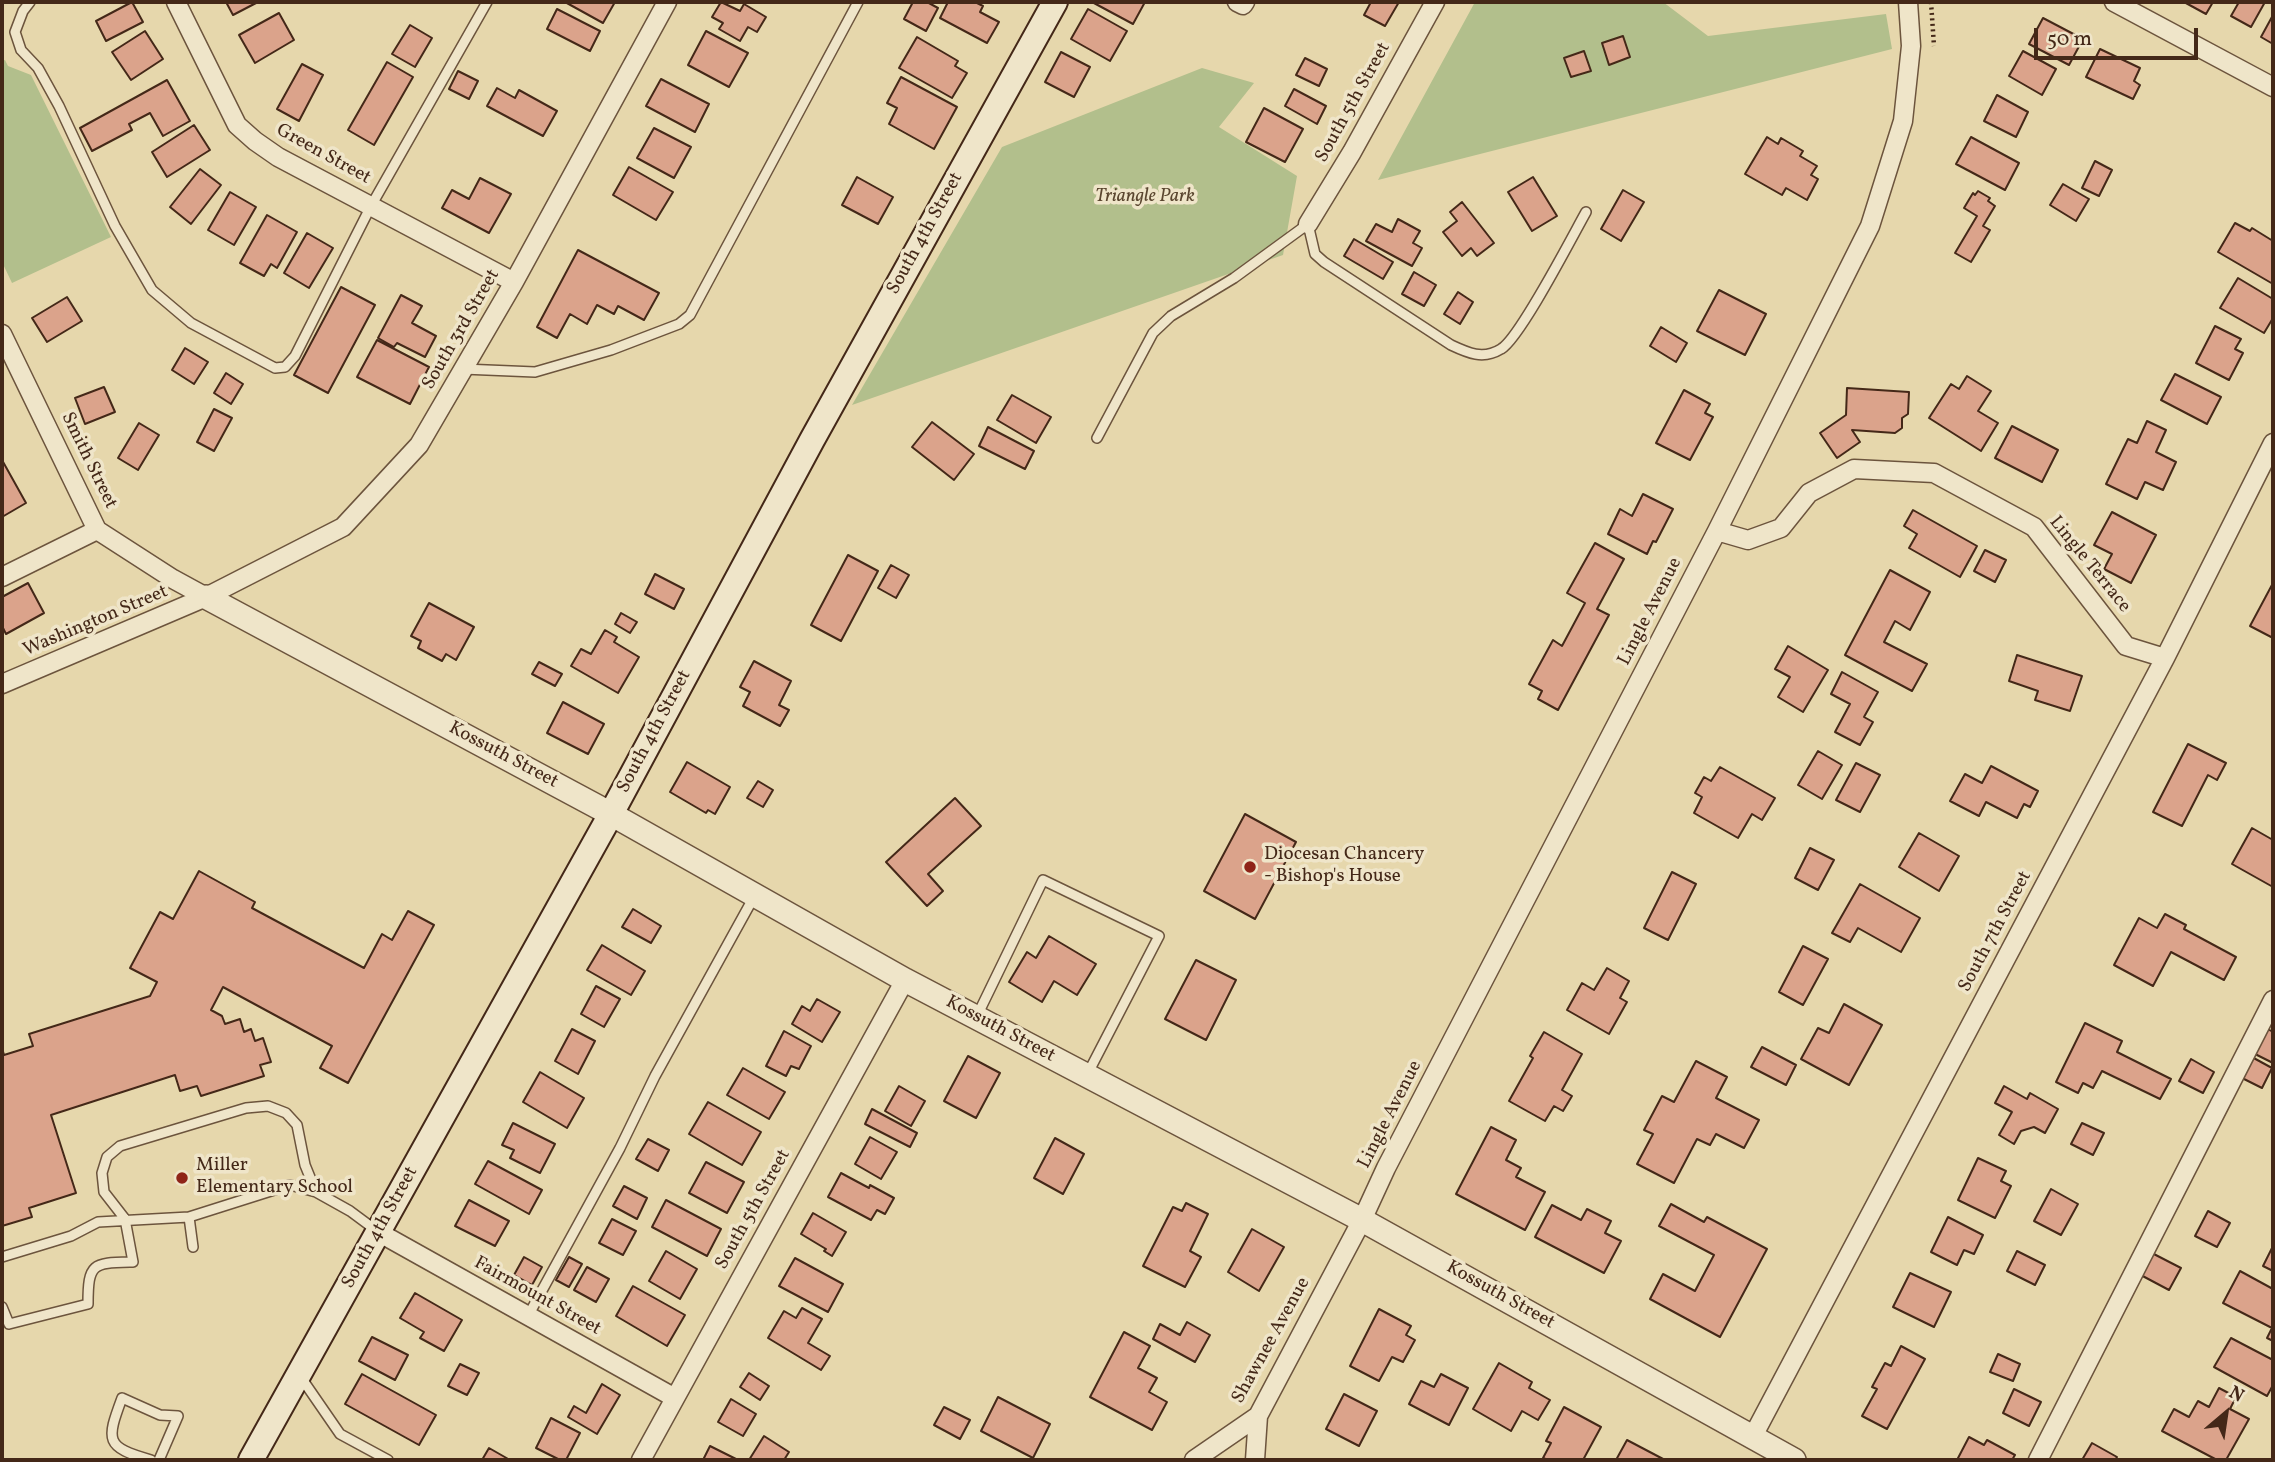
<!DOCTYPE html>
<html>
<head>
<meta charset="utf-8">
<style>
	body { margin:0 }
	#map { position:relative; width:2275px; height:1462px; overflow:hidden; background:#e6d7ac; font-family:Vollkorn,serif }
	canvas { display:block }
	.frame { position:absolute; inset:0; border:4px solid #442818; pointer-events:none }
	.north { position:absolute; left:2191px; top:1378px; width:70px; height:70px; -webkit-text-stroke:5px #efe5c9; paint-order:stroke; rotate:29deg; font-size:19px; font-weight:700; line-height:28px; text-align:center; color:#442818 }
	.north::after { content:''; display:block; margin:auto; width:24px; height:32px; background:#442818; clip-path:polygon(50% 0,100% 100%,50% 72%,0 100%) }
	.scale { position:absolute; left:2034px; top:28px; width:164px; height:32px; box-sizing:border-box; border:4px solid #442818; border-top:0; padding-left:9px; font-size:21px; line-height:24px; white-space:nowrap; color:#442818; -webkit-text-stroke:5px #efe5c9; paint-order:stroke }
</style>
</head>
<body>
<div id="map">
<canvas width="2275" height="1462"></canvas>
<div class="frame"></div>
<div class="north">N</div>
<div class="scale">50 m</div>
</div>
<script>
const context = document.querySelector('canvas').getContext('2d');
context.lineJoin = 'round';
function paint(path, color) { context.fillStyle = color; context.fill(path, 'evenodd'); }
function trace(path, color, width, dash) { context.strokeStyle = color; context.lineWidth = width; context.lineCap = dash ? 'butt' : 'round'; context.setLineDash(dash || []); context.stroke(path); }
function drawText(font, color, halo, rows, align = 'center') {
  context.font = font + ' Vollkorn,serif'; context.lineWidth = 7; context.setLineDash([]); context.textBaseline = 'middle'; context.strokeStyle = halo; context.fillStyle = color; for (const [text, x, y, turn = 0] of rows) {
    context.save(); context.translate(x, y); context.rotate((+turn || 0) * Math.PI / 180); context.textAlign = isNaN(turn) ? turn : align; if (halo) context.strokeText(text, 0, 0); context.fillText(text, 0, 0); context.restore();
  }
}
paint(new Path2D(`
	M1475,2H1663L1708,36L1886,14L1892,49L1378,180Z
	M5,60L8,66L31,75L111,237L12,283L2,262V61Z
	M1202,68L1254,83L1219,127L1297,176L1283,255L852,405L1002,147Z`), '#b2bf8c');
const building = new Path2D(`
	M132,2L143,22L106,41L96,21Z
	M226,2H258L233,15Z
	M565,2H615L603,23Z
	M721,2L740,11L744,4L766,17L757,32L748,27L740,41L719,29L723,23L712,17Z
	M913,2H927L938,8L926,31L904,19Z
	M948,2H975L983,6L980,12L999,22L987,43L940,18Z
	M1092,2H1145L1133,24Z
	M1371,2H1399L1385,26L1364,15Z
	M2184,2H2213L2206,14Z
	M2239,2H2265L2251,27L2231,16Z
	M557,9L600,31L590,51L547,29Z
	M1088,9L1127,31L1110,61L1071,39Z
	M279,13L294,40L255,63L239,35Z
	M2273,15V44L2261,37Z
	M2043,18L2083,39L2069,65L2029,44Z
	M410,25L432,38L415,67L392,54Z
	M145,31L163,59L131,80L112,52Z
	M706,31L748,53L729,87L688,65Z
	M1623,36L1630,57L1609,65L1602,43Z
	M917,37L958,61L955,66L967,73L952,98L899,68Z
	M2100,49L2140,68L2134,81L2140,85L2133,99L2086,77Z
	M1584,51L1591,71L1571,77L1564,58Z
	M2023,51L2056,69L2042,95L2009,76Z
	M1061,52L1090,67L1074,97L1045,82Z
	M1305,58L1327,69L1319,86L1296,75Z
	M387,62L413,77L374,145L348,130Z
	M302,64L323,75L299,121L277,109Z
	M458,71L478,81L469,99L449,89Z
	M901,77L957,107L934,149L889,124L897,108L887,103Z
	M661,79L709,104L695,132L646,106Z
	M167,80L190,121L163,136L150,113L129,124L132,130L92,151L80,128Z
	M497,88L515,98L519,90L557,111L543,136L487,106Z
	M1294,89L1326,106L1317,124L1285,106Z
	M1997,95L2028,112L2016,137L1984,121Z
	M1264,108L1303,129L1285,162L1246,142Z
	M194,125L210,150L167,177L152,152Z
	M654,128L691,147L674,178L637,158Z
	M1767,137L1778,144L1781,138L1803,151L1800,156L1817,166L1811,175L1818,179L1807,200L1786,188L1782,195L1745,174Z
	M1971,137L2019,163L2005,190L1956,164Z
	M2095,161L2112,170L2099,196L2082,188Z
	M629,167L673,192L656,220L613,195Z
	M200,169L221,185L191,224L170,207Z
	M857,177L893,197L878,224L842,205Z
	M1533,177L1557,216L1532,231L1508,192Z
	M480,178L511,194L489,233L442,208L452,190L469,199Z
	M2063,184L2089,199L2076,221L2050,205Z
	M1623,190L1644,202L1621,241L1601,229Z
	M1978,191L1990,198L1988,201L1995,206L1983,226L1990,230L1971,262L1955,253L1977,216L1964,208L1973,193L1975,195Z
	M230,192L256,207L234,245L208,230Z
	M1462,202L1494,243L1477,256L1471,248L1462,256L1443,232L1457,221L1450,212Z
	M267,215L297,232L277,268L271,264L264,276L240,263Z
	M1398,219L1420,231L1413,243L1422,248L1412,266L1366,241L1376,224L1392,232Z
	M2235,223L2250,231L2252,228L2273,241V284L2218,252Z
	M307,233L333,248L309,288L284,273Z
	M1354,239L1393,262L1383,279L1344,256Z
	M578,250L659,293L644,320L618,306L614,314L597,305L587,324L570,314L557,338L537,327Z
	M1414,272L1436,285L1424,306L1402,294Z
	M2238,278L2273,299V318L2264,333L2220,308Z
	M341,287L375,305L328,393L294,375Z
	M1719,290L1766,314L1745,355L1697,331Z
	M1458,292L1473,302L1460,324L1444,314Z
	M401,295L422,306L412,323L436,336L425,357L397,343L394,347L378,338Z
	M67,297L82,321L47,342L32,318Z
	M2215,326L2241,339L2235,349L2243,353L2229,380L2196,363Z
	M1661,327L1687,343L1676,362L1650,346Z
	M377,340L429,367L410,404L357,377Z
	M185,348L208,362L194,384L172,370Z
	M226,373L243,384L231,404L214,393Z
	M2175,374L2221,397L2207,424L2161,400Z
	M1967,376L1991,391L1978,411L1998,423L1981,451L1929,418L1951,384L1959,389Z
	M104,387L115,412L85,424L75,398Z
	M1847,388L1909,392L1908,414L1902,418V428L1895,433L1852,430L1860,442L1837,458L1820,433L1846,415Z
	M1684,390L1710,404L1705,413L1713,417L1690,460L1656,443Z
	M1012,395L1051,417L1036,443L997,420Z
	M214,409L232,418L214,451L197,442Z
	M2147,421L2166,430L2156,452L2176,462L2163,490L2145,482L2137,499L2106,484L2128,439L2137,443Z
	M932,422L974,454L954,480L912,447Z
	M139,423L159,435L138,470L118,458Z
	M2012,426L2058,450L2042,482L1995,458Z
	M988,427L1034,451L1025,469L979,446Z
	M2,460L26,503L2,517Z
	M1643,494L1673,509L1656,542L1653,541L1647,554L1608,534L1620,509L1632,516Z
	M1913,510L1977,546L1960,577L1909,548L1917,534L1904,526Z
	M2112,512L2156,535L2131,583L2104,569L2112,554L2094,545Z
	M1595,543L1624,559L1597,609L1609,615L1558,710L1538,699L1542,691L1529,684L1553,640L1562,646L1585,603L1567,593Z
	M1985,550L2006,560L1995,582L1974,571Z
	M848,555L878,571L841,641L811,625Z
	M891,565L909,575L896,598L878,588Z
	M1890,570L1930,592L1910,630L1895,621L1884,642L1927,664L1912,691L1845,655Z
	M655,574L684,589L674,609L645,594Z
	M28,583L44,613L6,634L2,626V597Z
	M2273,583V638L2250,626Z
	M429,603L474,627L456,660L446,654L442,661L418,648L421,641L411,636Z
	M621,613L637,622L630,633L615,624Z
	M605,630L617,637L614,642L639,657L618,693L571,666L581,649L591,654Z
	M1788,646L1828,670L1803,712L1778,697L1790,677L1775,669Z
	M2017,655L2082,676L2070,711L2035,700L2038,691L2009,681Z
	M754,661L791,681L779,705L789,710L780,726L743,706L750,692L740,687Z
	M539,662L562,674L555,686L532,674Z
	M1842,672L1878,692L1864,717L1873,722L1860,745L1835,732L1850,704L1831,694Z
	M563,702L604,724L588,754L547,733Z
	M2188,744L2226,763L2217,780L2208,775L2182,826L2153,812Z
	M1818,751L1842,765L1822,799L1798,785Z
	M687,762L730,787L715,814L708,810L706,813L670,792Z
	M1856,763L1880,775L1860,812L1836,800Z
	M1991,766L2038,791L2030,807L2024,804L2017,818L1986,802L1979,816L1950,801L1965,774L1982,783Z
	M1720,767L1775,798L1762,820L1752,814L1738,838L1694,813L1702,797L1695,793L1704,777L1711,781Z
	M758,781L773,790L763,807L747,798Z
	M955,798L981,826L928,874L943,891L927,906L886,862Z
	M1245,814L1296,842L1255,919L1204,891Z
	M2252,828L2273,840V887L2232,864Z
	M1919,833L1959,856L1939,891L1899,867Z
	M1810,848L1834,860L1818,890L1795,878Z
	M199,871L255,902L252,908L364,968L382,934L392,940L408,911L434,925L348,1083L320,1068L332,1046L223,987L211,1010L222,1016L225,1024L240,1019L244,1032L251,1029L255,1041L263,1038L271,1062L260,1065L264,1076L201,1096L197,1086L180,1091L175,1075L51,1115L76,1193L29,1208L32,1217L2,1226V1048L4,1055L33,1046L29,1034L150,996L157,982L130,968L160,912L173,919Z
	M1672,872L1696,884L1668,940L1644,928Z
	M1860,884L1920,918L1901,952L1858,928L1850,942L1832,933Z
	M633,909L661,926L651,943L622,927Z
	M2165,914L2186,925L2184,929L2236,957L2224,980L2171,952L2153,986L2114,965L2139,918L2157,928Z
	M1049,936L1096,964L1077,995L1054,981L1042,1002L1009,982L1027,952L1036,958Z
	M602,945L645,971L631,995L587,970Z
	M1803,946L1828,959L1803,1005L1779,992Z
	M1196,960L1236,980L1206,1040L1165,1019Z
	M1607,968L1629,981L1620,998L1627,1002L1609,1034L1567,1010L1582,983L1594,990Z
	M596,986L620,999L604,1027L581,1014Z
	M817,999L840,1012L822,1042L792,1024L802,1006L810,1011Z
	M1844,1004L1882,1025L1849,1085L1801,1059L1818,1028L1829,1033Z
	M2085,1023L2122,1041L2117,1052L2171,1079L2160,1099L2102,1071L2093,1088L2083,1083L2078,1093L2056,1082Z
	M2266,1028L2273,1032V1063L2253,1053Z
	M572,1029L595,1041L578,1074L555,1061Z
	M784,1031L811,1046L799,1069L791,1066L786,1076L766,1066Z
	M1544,1032L1582,1054L1562,1090L1572,1096L1563,1111L1554,1106L1545,1121L1509,1101L1533,1058L1530,1056Z
	M1762,1047L1796,1065L1786,1085L1751,1067Z
	M968,1056L1000,1073L976,1118L944,1101Z
	M2250,1056L2272,1068L2262,1088L2240,1077Z
	M2191,1059L2214,1072L2203,1093L2179,1081Z
	M1696,1061L1727,1077L1716,1098L1759,1120L1744,1148L1716,1134L1710,1145L1697,1139L1674,1183L1637,1164L1653,1134L1644,1130L1662,1096L1674,1102Z
	M743,1068L785,1092L769,1119L727,1095Z
	M540,1072L584,1098L567,1128L523,1102Z
	M899,1086L925,1101L911,1126L885,1111Z
	M2004,1086L2027,1099L2030,1093L2058,1109L2045,1133L2034,1127L2021,1131L2014,1144L1999,1135L2012,1112L1995,1103Z
	M708,1102L761,1132L742,1165L689,1134Z
	M872,1109L917,1133L910,1147L865,1124Z
	M513,1123L555,1144L540,1173L510,1158L514,1150L502,1145Z
	M2082,1123L2104,1133L2093,1155L2071,1144Z
	M1491,1127L1516,1140L1506,1160L1521,1168L1516,1177L1545,1192L1525,1230L1456,1194Z
	M870,1137L897,1152L881,1179L855,1164Z
	M1055,1138L1084,1154L1063,1194L1034,1178Z
	M648,1139L669,1150L658,1171L636,1159Z
	M1978,1158L2006,1171L2001,1181L2011,1186L1995,1218L1958,1200Z
	M488,1161L542,1190L529,1214L475,1184Z
	M706,1162L744,1182L727,1213L689,1193Z
	M841,1173L869,1188L870,1185L894,1198L885,1214L877,1210L871,1220L828,1197Z
	M624,1186L647,1198L637,1219L613,1206Z
	M2051,1189L2078,1204L2061,1235L2034,1221Z
	M469,1200L509,1221L495,1246L455,1226Z
	M666,1200L721,1229L707,1256L652,1227Z
	M1186,1203L1208,1214L1190,1251L1201,1257L1185,1287L1143,1266L1173,1207L1182,1211Z
	M1671,1204L1704,1222L1707,1217L1767,1249L1720,1337L1650,1299L1663,1274L1695,1291L1714,1255L1659,1226Z
	M1552,1205L1581,1220L1587,1209L1611,1221L1605,1233L1621,1241L1604,1273L1535,1237Z
	M2208,1211L2230,1223L2217,1247L2195,1236Z
	M813,1213L846,1232L832,1256L824,1251L826,1249L801,1234Z
	M1948,1217L1983,1235L1974,1254L1964,1250L1957,1265L1931,1252Z
	M612,1219L636,1231L623,1255L599,1243Z
	M1252,1229L1284,1247L1259,1291L1228,1272Z
	M2273,1246V1271L2263,1266Z
	M666,1251L697,1269L680,1299L649,1281Z
	M2017,1251L2045,1265L2035,1285L2007,1271Z
	M2148,1251L2181,1268L2169,1290L2137,1273Z
	M524,1257L542,1267L532,1285L514,1275Z
	M569,1257L582,1264L569,1287L556,1280Z
	M795,1258L843,1284L828,1312L779,1286Z
	M587,1267L609,1279L596,1302L574,1290Z
	M2240,1271L2273,1289V1341L2267,1338L2272,1328L2223,1303Z
	M1910,1273L1951,1292L1934,1327L1893,1307Z
	M633,1286L685,1315L667,1346L616,1316Z
	M415,1293L462,1320L444,1351L420,1338L424,1332L400,1318Z
	M802,1308L822,1319L808,1343L830,1356L821,1370L768,1338L784,1311L796,1318Z
	M1379,1309L1411,1326L1406,1335L1415,1340L1403,1362L1392,1357L1379,1381L1350,1366Z
	M1187,1322L1210,1335L1195,1362L1153,1339L1160,1324L1180,1335Z
	M1124,1332L1150,1346L1138,1368L1157,1378L1149,1392L1167,1402L1152,1430L1090,1397Z
	M372,1337L408,1355L395,1380L359,1361Z
	M2231,1338L2273,1360V1385L2267,1396L2214,1367Z
	M1901,1346L1925,1359L1887,1429L1862,1416L1877,1389L1872,1387L1885,1363L1891,1366Z
	M1998,1354L2020,1364L2013,1381L1990,1372Z
	M1499,1363L1532,1382L1529,1388L1550,1400L1538,1420L1522,1411L1511,1431L1473,1409Z
	M460,1364L479,1373L467,1395L448,1386Z
	M749,1373L769,1386L760,1400L740,1387Z
	M362,1374L436,1415L419,1445L345,1404Z
	M1441,1374L1468,1388L1449,1425L1409,1404L1421,1381L1434,1387Z
	M602,1384L620,1395L597,1434L568,1417L574,1406L586,1413Z
	M2219,1388L2236,1397L2230,1409L2249,1419L2226,1460H2217L2162,1431L2174,1409L2189,1417L2198,1401L2209,1407Z
	M2014,1389L2041,1402L2029,1426L2003,1413Z
	M1344,1394L1377,1411L1359,1446L1326,1429Z
	M998,1397L1050,1424L1033,1458L981,1431Z
	M731,1399L756,1414L743,1436L718,1422Z
	M944,1407L970,1420L960,1439L934,1425Z
	M1564,1407L1601,1427L1583,1460H1548L1543,1458L1551,1443L1546,1441Z
	M551,1418L580,1433L566,1460H560L536,1448Z
	M764,1436L789,1452L784,1460H749Z
	M1969,1437L1984,1445L1987,1440L2015,1455L2012,1460H1957Z
	M1627,1440L1665,1460H1616Z
	M2092,1443L2117,1457L2115,1460H2082Z
	M710,1446L738,1460H703Z
	M489,1448L510,1460H482Z`);
paint(building, '#dba38b');
trace(building, '#442818', 2);
const service = new Path2D(`
	M30,2L23,11L15,32L21,50L38,68L59,106L115,226L152,290L191,323L275,368L285,367L295,356L371,206L487,2
	M463,369L535,372L611,350L679,324L690,315L858,2
	M1097,438L1153,333L1171,316L1234,278L1308,224L1315,254L1324,262L1451,345C1468,353 1483,360 1501,349C1520,338 1572,237 1586,212
	M977,1016L1043,880L1159,936L1088,1073
	M189,1217L193,1247
	M2,1257L71,1236L98,1222L189,1217L290,1185L316,1192
	M2,1307L9,1324L88,1304C88,1262 93,1263 133,1262L125,1219L104,1192L102,1173L107,1157L120,1146L246,1108L268,1106L286,1113L297,1125L305,1165L316,1192L350,1211L377,1231
	M528,1316L620,1148L655,1076L755,895
	M300,1376L340,1434L388,1460
	M151,1460C105,1447 106,1441 122,1398L160,1415L178,1416L159,1460`);
const minor = new Path2D(`
	M176,2L237,125L255,141L278,157L514,282
	M1237,2L1243,5L1245,2
	M2114,2L2273,87
	M1308,224L1352,152L1435,2
	M2,334L97,530L173,579L206,597
	M1717,531L1748,540L1781,528L1809,493L1854,469L1934,473L2034,527L2126,646L2165,658
	M2,577L97,530
	M2,684L206,597L343,527L419,445L514,282L667,2
	M378,1232L675,1398
	M1752,1438L2165,658L2273,443
	M641,1460L905,980
	M1194,1460L1258,1416L1362,1220L1386,1168L1717,531L1870,226L1903,121L1911,46L1908,2
	M1255,1460L1258,1416
	M2038,1460L2273,1000`);
const tertiary = new Path2D(`
	M206,597L611,814L905,980L1362,1220L1794,1460`);
const secondary = new Path2D(`
	M251,1460L611,814L812,440L1055,2`);
trace(service, '#6c543d', 12);
trace(minor, '#6c543d', 21);
trace(tertiary, '#6c543d', 26);
trace(secondary, '#442818', 28);
trace(new Path2D(`
	M1931,2L1934,46`), '#442818', 4.5, [2, 3.5]);
trace(service, '#efe5c9', 9);
trace(minor, '#efe5c9', 18);
trace(tertiary, '#efe5c9', 23);
trace(secondary, '#efe5c9', 24);
for (const [x, y, r, color] of [
	[1250,867,7,"#8f2418"],
	[182,1178,7,"#8f2418"]
]) { const dot = new Path2D(); dot.arc(x, y, r, 0, 2 * Math.PI); context.fillStyle = color; context.fill(dot); trace(dot, '#efe5c9', 2.5); }
drawText('19px', '#442818', '#efe5c9', [
	["South 5th Street",1354,103,-61],
	["Green Street",323,155,29],
	["South 4th Street",926,234,-61],
	["South 3rd Street",462,330,-60],
	["Smith Street",88,461,64],
	["Lingle Terrace",2089,565,51],
	["Lingle Avenue",1651,612,-63],
	["Washington Street",96,622,-23],
	["South 4th Street",655,732,-62],
	["Kossuth Street",503,756,28],
	["South 7th Street",1996,932,-62],
	["Kossuth Street",1000,1030,28],
	["Lingle Avenue",1391,1115,-63],
	["South 5th Street",754,1210,-61],
	["South 4th Street",381,1228,-61],
	["Kossuth Street",1500,1296,29],
	["Fairmount Street",537,1297,29],
	["Shawnee Avenue",1272,1341,-61]
]);
drawText('italic 19px', '#5a462f', '#efe5c9', [
	["Triangle Park",1145,198]
]);
drawText('19px', '#442818', '#efe5c9', [
	["Diocesan Chancery",1264,856],
	["- Bishop's House",1264,878],
	["Miller",196,1167],
	["Elementary School",196,1189]
], 'left');
</script>
</body>
</html>
